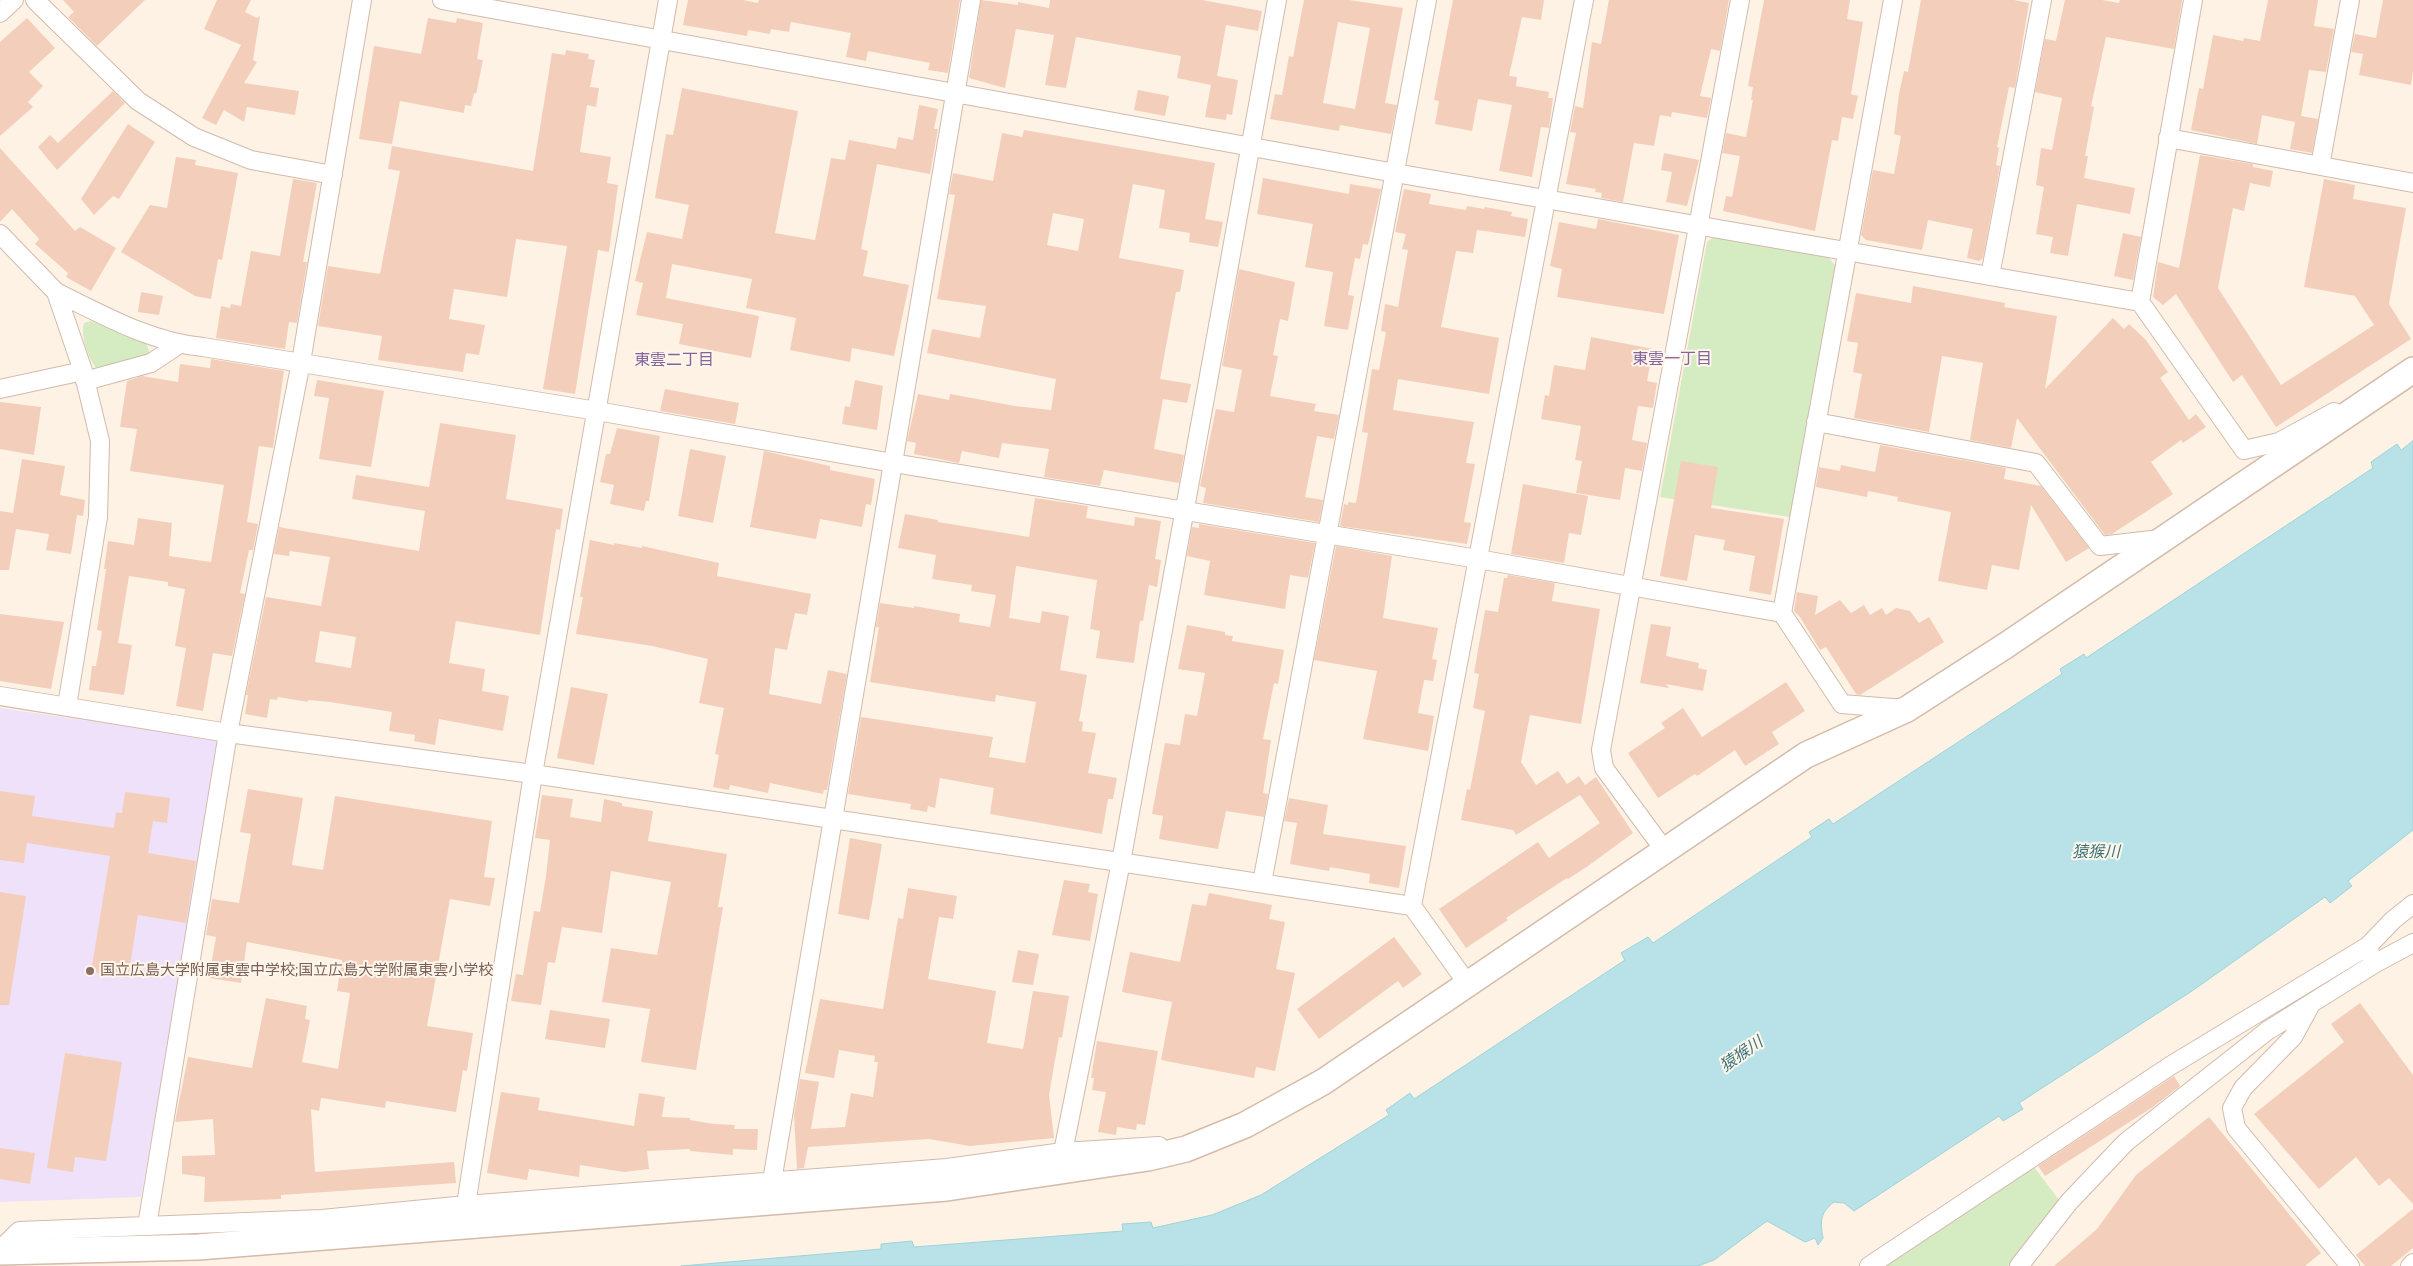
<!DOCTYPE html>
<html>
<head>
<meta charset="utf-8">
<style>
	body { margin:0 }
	canvas { display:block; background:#fdf2e4 }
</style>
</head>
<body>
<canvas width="2413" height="1266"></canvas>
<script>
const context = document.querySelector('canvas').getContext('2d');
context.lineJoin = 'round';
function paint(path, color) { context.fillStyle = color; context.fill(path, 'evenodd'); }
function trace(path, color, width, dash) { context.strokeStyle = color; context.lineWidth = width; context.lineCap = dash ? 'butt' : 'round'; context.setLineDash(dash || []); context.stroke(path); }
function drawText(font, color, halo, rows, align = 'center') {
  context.font = font + ' Roboto,"Noto Sans JP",sans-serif'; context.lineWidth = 4; context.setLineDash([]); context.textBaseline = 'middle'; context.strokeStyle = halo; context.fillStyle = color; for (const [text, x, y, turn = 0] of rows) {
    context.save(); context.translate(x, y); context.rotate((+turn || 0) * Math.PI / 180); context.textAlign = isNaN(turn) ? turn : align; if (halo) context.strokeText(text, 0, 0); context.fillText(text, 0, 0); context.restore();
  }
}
paint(new Path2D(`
	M0,708L215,739L220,745L141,1197L0,1202Z`), '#efe1f9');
paint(new Path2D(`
	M1714,237L1827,256L1836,266L1790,517L1660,497L1707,242Z
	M91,321L146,343L150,354L99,371C89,362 80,336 84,323Z
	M2034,1167L2059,1200L2008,1266H1882Z`), '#d5ebc2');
const water = new Path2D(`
	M2413,441V830L2348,881L2352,886L2330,903L2325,897L2192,991L2019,1103L2023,1109L2003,1121L1999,1116L1854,1211L1844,1203L1834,1202C1820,1213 1820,1221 1823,1238L1818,1245L1815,1238L1805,1242L1767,1221L1714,1260L1698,1266H681L881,1249V1244L912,1241L914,1247L1123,1231L1122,1224L1151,1222L1153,1228L1212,1215L1261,1195L1389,1115L1386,1110L1410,1093L1414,1099L1625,960L1621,953L1648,937L1653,943L1812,837L1809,832L1829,819L1833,824L2062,674L2060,669L2084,654L2086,658L2373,468L2371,462L2397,444L2401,450Z`);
paint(water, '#b8e2e7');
trace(water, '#9ed3d9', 1);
paint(new Path2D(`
	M63,0H145L97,46L68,17L74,12Z
	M217,0H251L245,12L257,18L260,16L253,60L257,62L244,83L299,91L295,115L247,107L244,122L224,110L216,125L202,118L241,45L204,29Z
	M688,0H743L758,3L759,0H960L948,73L928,70L930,63L868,51L866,61L846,57L851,33L791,22L789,32L771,29L770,34L748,30L747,36L683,25Z
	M981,0L1018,5V2L1049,8L1050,0H1202L1262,11L1258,31L1226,25L1217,76L1238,80L1232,115L1227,114L1226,120L1205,117L1211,85L1177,78L1181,56L1076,37L1066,88L1045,85L1054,35L1016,29L1005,88L969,78Z
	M1304,0H1349L1403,8L1385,103L1397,105L1391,134L1340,125L1339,131L1270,119L1275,94L1282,95L1289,56L1293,57ZM1338,22L1370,28L1355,109L1323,103Z
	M1453,0H1544L1541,20L1522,17L1509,76L1517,77L1516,86L1549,92L1548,98H1553L1549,128L1541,127L1532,177L1499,171L1512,105L1478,99L1472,131L1435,124L1439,101L1434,100Z
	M1609,0H1729L1720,51L1711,49L1700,96L1711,98L1707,118L1672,112L1671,117L1660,115L1654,146L1634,143L1623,202L1601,198L1602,193L1595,192L1596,189L1566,184L1576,133L1570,132L1575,106L1583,108L1592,42L1601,44Z
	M1764,0H1850L1847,19L1863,22L1851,94L1858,96L1853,119L1842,117L1838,141L1832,140L1815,231L1723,211L1726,196L1732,197L1740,156L1722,153L1726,133L1746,137L1753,100H1751L1753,87L1748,86Z
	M1921,0H2014L2029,3L2015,88L2009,87L1997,147L1999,148L1996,165L2000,166L1983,258L1979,261L1967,258L1973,229L1928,220L1922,250L1866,240L1861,235L1873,170L1894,174L1901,136L1894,134L1899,94L1904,71L1908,72Z
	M2065,0H2102L2119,3L2120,0H2182L2174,49L2106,37L2091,106L2094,107L2085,156H2088L2084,178L2135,188L2130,214L2077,204L2068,256L2050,253L2053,237L2036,234L2044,187L2036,185L2041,148L2052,150L2062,98L2035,92L2045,39L2056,41Z
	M2268,0H2318L2314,26L2334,29L2326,72L2309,70L2301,116L2318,119L2312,153L2290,149L2295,122L2262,115L2257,144L2191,130L2199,88L2203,89L2213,35L2243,41L2244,38L2260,41Z
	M2383,0H2413V71L2411,85L2359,75L2363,54L2351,52L2355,34L2376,38Z
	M27,18L55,48L29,72L43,86L28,102L33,107L0,136V42Z
	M428,18L456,23L457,18L483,23L477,59L483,60L476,94L474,93L471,106L465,105L464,113L400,101L392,144L359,139L374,46L421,54Z
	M566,50L589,54L588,59L595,60L590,87L599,88L596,107L587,105L580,152L611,157L607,183L618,185L609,252L598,250L575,394L543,389L567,246L516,239L507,297L454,289L449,319L485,325L479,355L466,353L463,372L378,360L382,336L318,326L328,266L380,274L400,171L388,169L392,146L533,171L552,53L565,55Z
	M682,88L798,111L775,233L815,240L831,158L845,160L849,140L896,149L898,137L913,140L919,105L938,109L934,129H938L930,174L877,164L861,249L868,251L863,276L909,285L894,356L852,348L850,362L790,350L796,318L746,308L752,279L672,264L666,298L759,316L751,358L679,344L683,324L636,315L643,283L635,281L647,232L682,239L689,205L655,198L666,134L673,135Z
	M1138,90L1169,96L1165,116L1134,110Z
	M113,91L125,103L57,170L38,147L50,135L58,143Z
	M128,124L155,142L119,199L113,196L94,215L81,199Z
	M1024,130L1215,163L1205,219L1223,222L1218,247L1189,242L1190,233L1159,228L1165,190L1133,184L1119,258L1184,270L1180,292H1176L1160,379L1191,384L1187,403L1163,399L1154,449L1184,455L1179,483L1104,470L1100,486L1044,477L1049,449L1002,443L999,458L962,451L959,463L914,454L916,443L907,441L918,394L949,400L950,394L1015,406L1051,410L1056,379L927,353L932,329L980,338L986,306L937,299L955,195L949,194L953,173L993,181L1002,133L1022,137ZM1053,213L1084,219L1078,251L1047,245Z
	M0,148L75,231L80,227L116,248L91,291L66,277L68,273L35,244L39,239L12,209L0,222Z
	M1664,153L1699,160L1687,206L1666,202L1672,172L1661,170Z
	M2200,155L2253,164V167L2273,171L2270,187L2250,183L2244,211L2233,208L2218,288L2281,385L2374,325L2355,296L2304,287L2324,179L2355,185L2353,199L2406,208L2389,304L2411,339L2276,427L2242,375L2233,382L2176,294L2163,305L2153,297L2158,262L2179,268Z
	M176,157L196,160L195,165L238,173L222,260L218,259L211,299L195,296L121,252L150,205L167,208Z
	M1263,178L1349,194L1350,184L1381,189L1368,245L1363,244L1360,259L1355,258L1348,295L1354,296L1348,330L1324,326L1333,272L1305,267L1313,224L1257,214Z
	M293,179L317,183L303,262H307L297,323L289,322L285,349L216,338L221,306L230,308L231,304L241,306L251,251L280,256Z
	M1404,189L1431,194L1429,204L1466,210L1467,206L1484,209L1485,207L1512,212L1511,216L1528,219L1525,237L1477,230L1473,253L1456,251L1441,327L1499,338L1489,394L1398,379L1393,410L1474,422L1466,463L1475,464L1464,522L1471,523L1467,544L1340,526L1344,504L1348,505V502L1356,503L1368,433L1362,432L1372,369L1379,370L1386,332L1381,331L1385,304L1398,307L1408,250L1402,249L1406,234L1395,232Z
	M1598,219L1679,235L1664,314L1557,297L1562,269L1550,266L1559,222L1596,229Z
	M2123,233L2141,237L2133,280L2114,276Z
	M1239,269L1295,282L1288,321L1280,319L1273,355L1278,356L1270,396L1316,404L1314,411L1339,415L1334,439L1317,436L1305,497L1323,500L1319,522L1203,503L1206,488L1200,486L1216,409L1234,412L1242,370L1222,366Z
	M1913,286L2005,303L2004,307L2057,316L2045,389L2113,318L2124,329L2129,324L2146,340L2168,372L2160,378L2189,420L2196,414L2206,427L2183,443L2181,440L2151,462L2173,494L2112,534L2105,535L2017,418L2011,448L1970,440L1983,363L1942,356L1929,432L1854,418L1862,374L1853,372L1858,343L1847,341L1856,293L1911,303Z
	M141,292L163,296L159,315L138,312Z
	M1591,337L1653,349L1647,381L1657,383L1653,408L1638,406L1632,440L1647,443L1642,471L1625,468L1620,500L1576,493L1582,461L1575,460L1581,426L1541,419L1545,395L1549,396L1554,365L1585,370Z
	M211,359L284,371L273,448L259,446L247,522L258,524L253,550H249L240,593L245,594L232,656L213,653L203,711L176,706L186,648L175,646L185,589L168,586V582L129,576L118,643L132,645L124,695L89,690L92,666H96L102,631L97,630L106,569H104L108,541L134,545L138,518L172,523L169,556L211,562L224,485L130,471L137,429L120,427L127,381L142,376L178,382L180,364L210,368Z
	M317,380L384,391L371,467L319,459L329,398L314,396Z
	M855,380L883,386L877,430L842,424L845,406L850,407Z
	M665,389L739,403L735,424L660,411Z
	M0,402L41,407L34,455L0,449Z
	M440,423L516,435L506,499L563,509L560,530L556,529L540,635L456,621L449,663L485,669L482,691L509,696L503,731L439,719L435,745L414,741L415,735L389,731L392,712L330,702L308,700V702L278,697L277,700L270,699L267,718L245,714L248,695H246L266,597L321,606L330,557L290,551L289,556L274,554L279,527L419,551L425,511L352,499L356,475L429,487ZM320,631L356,637L351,668L315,662Z
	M617,428L660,436L649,501H646L644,511L610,504L614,485L600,482L606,454H610Z
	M1880,445L2006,468L2004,479L2041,486L2089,548L2066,562L2031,505L2019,570L1992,565L1987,590L1938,581L1951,512L1897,501L1898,497L1868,491L1867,497L1816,487L1819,467L1840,471L1841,465L1875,472Z
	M690,449L726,456L713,523L678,516Z
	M764,451L830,466V470L875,479L871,505L866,504L862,527L820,519L816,539L750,527Z
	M22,459L65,466L60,495L85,500L83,516L77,515L71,554L46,550L49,534L16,529L9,570H0V511L13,513Z
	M1681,461L1718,467L1711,508L1784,519L1771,595L1749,591L1755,556L1723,550L1725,540L1695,535L1687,581L1660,576Z
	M1523,484L1588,496L1581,535L1569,533L1564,563L1511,554Z
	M1035,498L1088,506L1086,518L1134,526L1135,517L1161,521L1155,559L1161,560L1157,587L1149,585L1143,621H1140L1134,663L1096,658L1100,631L1090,629L1097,580L1016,566L1009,618L1040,623L1042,611L1069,616L1060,670L1087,675L1079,721L1083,722L1082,731L1096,733L1088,773L1117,778L1113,799H1108L1102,834L990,814L994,788L940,778L935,808L928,806L927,812L910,809L911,804L848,794L861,717L993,737L989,757L1025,763L1036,702L996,695L995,702L870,682L879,627H876L880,603L914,608V606L960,614L959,622L990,627L996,595L971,591L972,585L932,579L936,555L898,548L905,514L938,520V522L1029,537Z
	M1199,524L1315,543L1308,578L1290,575L1285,609L1204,595L1210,561L1187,556L1192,527L1199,528Z
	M590,540L614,545V543L642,548V546L719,563L717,576L811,594L807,615L795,613L787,650L775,648L769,694L821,704L828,670L847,674L827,790H824L823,794L770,783L768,793L730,785L729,790L713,787L719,755L715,754L724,708L699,703L708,659L652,646L576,634L583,597H580Z
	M1336,546L1392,556L1383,618L1438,628L1432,659L1437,660L1433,681L1424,680L1418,713L1434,716L1428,751L1363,739L1377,671L1314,660Z
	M1508,575L1555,583L1552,601L1600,609L1581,724L1530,715L1521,762L1536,785L1558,771L1567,784L1579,776L1585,785L1596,777L1633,833L1588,866L1568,879L1567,878L1506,918L1508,920L1466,948L1439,909L1538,842L1549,858L1600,823L1580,795L1516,835L1513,830L1461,820L1467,789L1470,790L1485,711L1473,708L1479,674L1474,673L1485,610L1498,612L1504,578H1507Z
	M1797,592L1818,596L1815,615L1840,600L1851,613L1864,605L1870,615L1882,608L1886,615L1896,608L1910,611L1919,623L1929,617L1944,642L1860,695L1856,694L1826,647L1820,650L1800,617L1794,611Z
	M0,614L64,622L51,689L0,681Z
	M1651,624L1671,627L1666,656L1699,663L1698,668L1707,670L1703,691L1666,684L1669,688L1640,683Z
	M1187,625L1225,632V635L1233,636L1232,641L1284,650L1278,684L1274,683L1263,739L1271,740L1263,793L1268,794L1264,817L1226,811L1218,849L1159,839L1163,816L1152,814L1165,743L1180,745L1185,714L1197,716L1205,673L1178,669Z
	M1786,682L1805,711L1772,732L1779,744L1745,766L1735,750L1697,776L1695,774L1658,798L1628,753L1665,728L1661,723L1683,708L1702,737Z
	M571,687L608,694L594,765L557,758Z
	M248,789L303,798L292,865L323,870L335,796L492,821L484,877L495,878L490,906L450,899L427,1026L473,1033L467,1071L463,1070L456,1112L386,1101L385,1108L321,1098L319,1111L311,1109L315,1172L454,1162L456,1183L281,1195V1199L204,1202L205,1177L182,1174V1156L215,1155L213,1119L175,1122L188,1057L252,1068L266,998L307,1006L305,1019L310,1020L302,1062L338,1069L350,993L337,991L342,960L247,942L241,983L209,978L216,937L206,935L212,899L239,903L251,834L240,832Z
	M0,791L35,796L32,816L114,828L116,812L122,813L125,792L170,798L167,823L153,821L148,853L196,861L186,923L138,915L128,978L91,972L110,856L27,843L24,863L0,860Z
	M542,795L573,799L570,817L601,822L604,799L622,803V806L653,811L648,841L727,854L718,907H723L696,1070L641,1062L650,1009L602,1002L611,948L657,955L671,882L611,871L602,933L562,927L555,963L548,962L541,1005L511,1001L516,974L523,975L534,911L540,912L546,876L550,840L535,838Z
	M1289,798L1328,805L1323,834L1406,846L1399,888L1369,883L1370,874L1330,867L1329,871L1290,864L1297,823L1284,821Z
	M850,838L882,844L869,920L838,914Z
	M1064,880L1090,884L1088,892L1098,894L1090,941L1052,935Z
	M908,888L957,896L953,919L939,917L928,979L996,991L987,1043L1023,1049L1033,991L1069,996L1062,1038L1059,1037L1049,1095L1054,1138L970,1146L929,1139L808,1147L804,1168L797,1169L794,1115L800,1079L819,1082L811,1129L845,1127L851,1093L873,1097L878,1062H874L875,1056L839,1050L834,1078L805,1073L820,999L883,1009L898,918L903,919Z
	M0,892L26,896L9,1005H0Z
	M1209,893L1272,905L1269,919L1285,922L1276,969L1295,973L1275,1071L1256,1067L1254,1078L1161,1060L1172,1002L1122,992L1130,952L1180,962L1192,904L1206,906Z
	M1394,937L1422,974L1403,988L1398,981L1319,1039L1297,1009Z
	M1018,950L1039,954L1033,985L1012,982Z
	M2360,1003L2413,1075V1204L2389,1178L2379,1186L2356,1157L2319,1189L2254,1114L2344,1042L2331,1024Z
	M550,1010L610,1019L605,1048L545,1039Z
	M1097,1041L1158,1051L1145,1125L1137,1124L1136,1130L1117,1127L1116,1135L1098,1132L1106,1092L1092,1090L1094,1078H1091Z
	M65,1053L122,1062L106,1161L75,1157L73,1172L47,1168Z
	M2174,1076L2180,1086L2153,1107L2045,1176L2038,1166Z
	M501,1092L540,1098L538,1110L634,1126L639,1093L665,1097L662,1117L690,1118V1120L714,1124L735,1125L734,1129H758L757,1150L733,1149V1155L690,1151V1149L647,1151L649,1169L624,1172L580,1165L579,1177L529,1169L527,1180L487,1173Z
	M2209,1117L2321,1253L2305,1266H2054L2097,1229L2136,1175Z
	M0,1148L35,1153L30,1184L0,1179Z
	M2413,1209V1248L2391,1266H2365L2356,1255Z`), '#f3cfbb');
const street = new Path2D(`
	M35,0L138,101L194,137L251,160L333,175
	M442,0L1395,173L2140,302L2244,450L2279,442L2334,412
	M1893,0L1782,613L1842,704L1905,709
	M0,13L14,0
	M2168,138L2413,183
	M2320,166L2350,0
	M0,234L56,292L83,371L100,441L98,517L67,706
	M1990,276L2042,0
	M56,292C103,315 150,342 203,347L597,411L893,463L1478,559L1782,613
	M2140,302L2193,0
	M85,381L151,363L178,345
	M0,389L83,371
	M1816,422L2036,463L2100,546L2160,539
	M0,696L228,733L533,774L1412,906
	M1665,851L1604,768L1601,750L1740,0
	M1262,883L1427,0
	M2371,956L2368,946L2393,920L2413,904
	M1467,983L1412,906L1584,0
	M2310,1006L2293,1037L2243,1088L2232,1108L2236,1128L2350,1266
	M1063,1152L1121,862L1277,0
	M772,1181L971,0
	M466,1205L533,774L668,0
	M147,1226L228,733L301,362L362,0
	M0,1250L19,1231L322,1219L466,1205L947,1168L1063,1152L1159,1146
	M1869,1266L2170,1066L2368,946
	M2019,1266L2069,1202L2126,1142L2267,1031L2374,964L2413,943
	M2410,1266L2413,1263`);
const secondary = new Path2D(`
	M0,1252L198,1247L947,1188L1148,1158L1186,1149L1245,1125L1323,1082L1806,755L1907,709L2005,646L2413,370`);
trace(street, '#d1bbad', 20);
trace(secondary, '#d4bbaa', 28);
trace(street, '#fff', 18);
trace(secondary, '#fff', 25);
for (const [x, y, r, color] of [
	[90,971,5,"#8d6e63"]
]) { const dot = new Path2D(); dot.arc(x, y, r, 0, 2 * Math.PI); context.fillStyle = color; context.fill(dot); trace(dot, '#fff6eb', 2); }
drawText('15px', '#785e54', '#fff6eb', [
	["国立広島大学附属東雲中学校;国立広島大学附属東雲小学校",100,971]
], 'left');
drawText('16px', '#85649a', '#fff6eb', [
	["東雲一丁目",1672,360],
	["東雲二丁目",674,361]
]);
drawText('italic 16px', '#3c747c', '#fff6eb', [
	["猿猴川",2096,853],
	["猿猴川",1742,1055,-35]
]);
</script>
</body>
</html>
